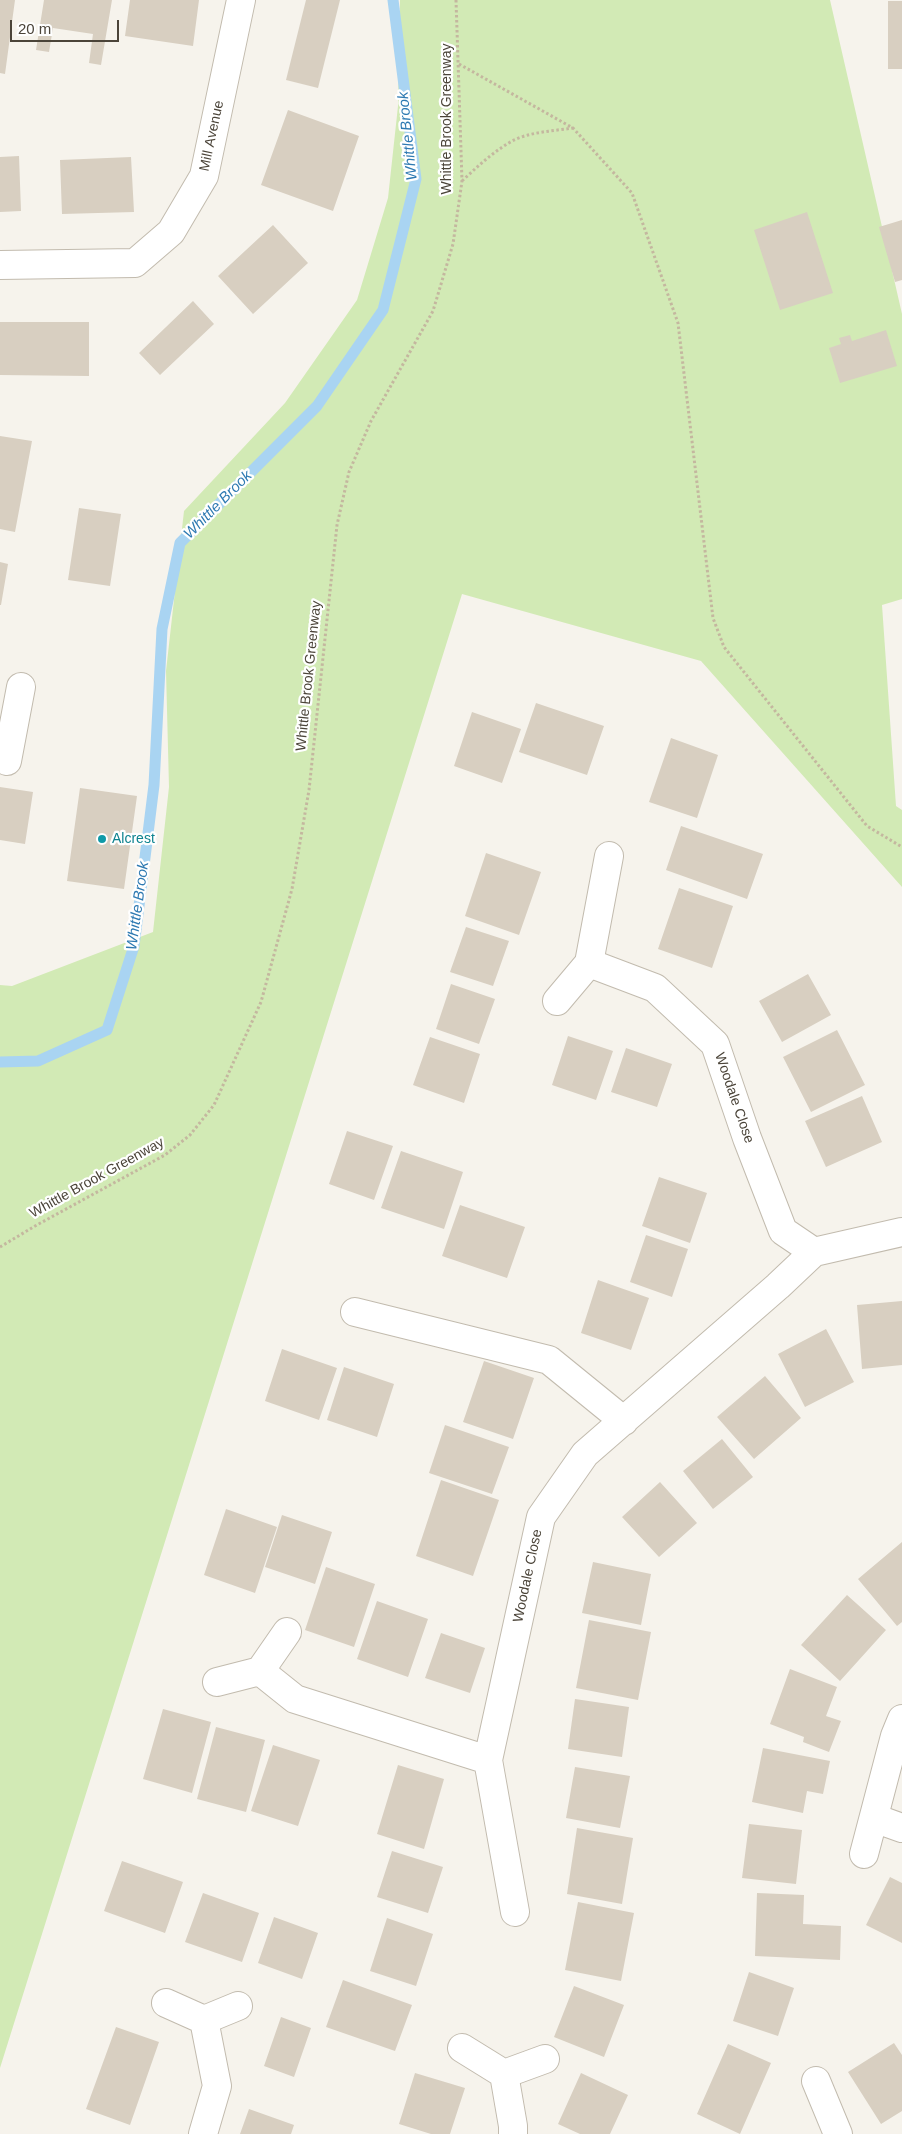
<!DOCTYPE html>
<html>
<head>
<meta charset="utf-8">
<style>
	body { margin:0 }
	#map { position:relative; width:902px; height:2134px; overflow:hidden; background:#f6f3ec; font-family:Arial,sans-serif }
	canvas { display:block }
	.scale { position:absolute; left:10px; top:20px; width:109px; height:22px; box-sizing:border-box; border:2px solid #4b4439; border-top:0; padding-left:6px; font-size:15px; line-height:18px; white-space:nowrap; color:#4b4439; -webkit-text-stroke:4px #fff; paint-order:stroke }
</style>
</head>
<body>
<div id="map">
<canvas width="902" height="2134"></canvas>
<div class="scale">20 m</div>
</div>
<script>
const context = document.querySelector('canvas').getContext('2d');
context.lineJoin = 'round';
function paint(path, color) { context.fillStyle = color; context.fill(path, 'evenodd'); }
function trace(path, color, width, dash) { context.strokeStyle = color; context.lineWidth = width; context.lineCap = dash ? 'butt' : 'round'; context.setLineDash(dash || []); context.stroke(path); }
function drawText(font, color, halo, rows, align = 'center') {
  context.font = font + ' Arial,sans-serif'; context.lineWidth = 4.5; context.setLineDash([]); context.textBaseline = 'middle'; context.strokeStyle = halo; context.fillStyle = color; for (const [text, x, y, turn = 0] of rows) {
    context.save(); context.translate(x, y); context.rotate((+turn || 0) * Math.PI / 180); context.textAlign = isNaN(turn) ? turn : align; if (halo) context.strokeText(text, 0, 0); context.fillText(text, 0, 0); context.restore();
  }
}
paint(new Path2D(`
	M400,0H830L902,314V599L882,605L896,806L902,810V887L701,661L462,594L0,2068V985L12,986L153,932L169,787L166,671L184,511L285,403L357,300L388,198L398,106Z`), '#d2eab5');
trace(new Path2D(`
	M0,1062L38,1061L107,1030L134,946L154,785L162,629L180,543L317,406L383,310L416,179L393,0`), '#a9d4f2', 11);
paint(new Path2D(`
	M0,0H15L5,74L0,73Z
	M44,0H112L101,65L89,63L93,34L53,28L49,52L36,50Z
	M130,0H199L193,46L125,36Z
	M306,0H340L318,88L286,80Z
	M888,1H902V69H888Z
	M288,110L359,136L333,211L261,185Z
	M19,156L21,211L0,212V157Z
	M131,157L134,212L62,214L60,160Z
	M807,212L833,293L780,310L754,230Z
	M902,220V280L895,282L879,227Z
	M273,225L308,263L253,314L218,276Z
	M193,301L214,324L160,375L139,353Z
	M0,322H89V376L0,375Z
	M886,330L897,366L840,383L829,348L841,344L839,338L850,335L852,341Z
	M0,436L32,441L15,532L0,529Z
	M79,508L121,514L110,586L68,580Z
	M0,562L8,564L1,605H0Z
	M536,703L604,726L587,775L519,752Z
	M472,712L521,729L502,783L454,766Z
	M671,738L718,755L697,818L649,802Z
	M0,787L33,792L25,844L0,840Z
	M80,788L137,796L124,889L67,881Z
	M681,826L763,854L747,899L666,870Z
	M486,853L541,872L519,935L465,916Z
	M679,888L733,906L712,968L658,949Z
	M466,927L509,941L493,986L450,972Z
	M808,974L831,1015L782,1042L759,1001Z
	M451,984L495,999L479,1044L436,1029Z
	M837,1030L865,1085L811,1112L783,1057Z
	M568,1036L613,1051L596,1100L552,1085Z
	M430,1037L480,1054L464,1103L413,1085Z
	M626,1048L672,1064L657,1107L611,1092Z
	M862,1096L882,1142L826,1167L805,1121Z
	M347,1131L393,1146L374,1200L329,1184Z
	M401,1151L463,1172L444,1229L381,1208Z
	M659,1177L707,1193L690,1243L642,1226Z
	M460,1205L525,1227L507,1278L442,1256Z
	M646,1235L688,1249L672,1297L630,1282Z
	M598,1280L649,1298L631,1350L581,1333Z
	M902,1301V1365L862,1369L857,1305Z
	M826,1329L854,1382L805,1407L778,1354Z
	M282,1349L337,1368L319,1420L265,1401Z
	M484,1361L534,1378L513,1439L463,1422Z
	M344,1367L394,1384L377,1437L327,1420Z
	M765,1376L801,1418L754,1459L717,1417Z
	M445,1425L509,1447L492,1494L429,1473Z
	M722,1439L753,1477L713,1509L683,1471Z
	M441,1480L499,1500L473,1576L416,1556Z
	M660,1482L697,1523L659,1557L622,1517Z
	M226,1509L277,1527L255,1593L204,1575Z
	M282,1515L332,1532L315,1584L265,1567Z
	M902,1542V1622L897,1626L858,1579Z
	M593,1562L651,1574L641,1625L582,1613Z
	M326,1567L375,1584L354,1647L305,1630Z
	M847,1595L886,1630L840,1681L801,1645Z
	M377,1601L428,1619L408,1677L357,1659Z
	M589,1620L651,1632L638,1700L576,1688Z
	M441,1633L485,1648L470,1693L425,1678Z
	M790,1669L837,1687L826,1716L841,1721L829,1752L803,1742L804,1737L770,1724Z
	M575,1699L629,1707L622,1757L568,1749Z
	M163,1709L211,1722L192,1793L143,1779Z
	M216,1727L265,1740L246,1812L197,1799Z
	M273,1745L320,1760L298,1826L251,1811Z
	M763,1748L830,1761L823,1794L807,1791L803,1813L752,1802Z
	M398,1765L444,1779L424,1849L377,1834Z
	M575,1767L630,1776L620,1828L566,1818Z
	M749,1824L802,1830L796,1884L742,1878Z
	M577,1828L633,1838L622,1904L567,1894Z
	M392,1851L443,1867L428,1913L377,1897Z
	M122,1861L183,1882L165,1933L104,1911Z
	M890,1877L902,1883V1943L866,1925Z
	M203,1893L259,1913L242,1962L185,1942Z
	M757,1893L804,1895L803,1924L841,1926L840,1960L755,1956Z
	M578,1902L634,1913L621,1981L565,1970Z
	M274,1917L318,1933L302,1979L258,1963Z
	M387,1918L433,1934L416,1986L370,1971Z
	M749,1972L794,1988L778,2036L733,2021Z
	M343,1980L412,2005L395,2051L326,2027Z
	M574,1986L624,2005L604,2057L554,2037Z
	M281,2017L311,2028L294,2077L264,2066Z
	M116,2027L159,2042L130,2125L86,2109Z
	M894,2043L902,2055V2111L881,2124L848,2072Z
	M728,2044L771,2063L740,2134L697,2114Z
	M415,2073L465,2088L450,2134H431L399,2124Z
	M581,2073L628,2095L610,2134H580L558,2124Z
	M249,2109L294,2125L291,2134H240Z`), '#d8cfc1');
const minor = new Path2D(`
	M0,265L135,263L171,232L204,176L241,0
	M7,761L21,687
	M609,856L589,963L655,988L715,1044L747,1138L783,1231L814,1252
	M557,1001L589,963
	M355,1312L549,1360L624,1421
	M260,1671L287,1632
	M217,1682L260,1671L295,1699L488,1760
	M874,1818L902,1828
	M864,1854L895,1736L902,1719
	M515,1912L488,1760L541,1517L585,1454L778,1286L814,1252L902,1232
	M166,2003L204,2020
	M462,2048L504,2074
	M816,2081L838,2134
	M203,2134L217,2086L204,2020L238,2006
	M513,2134V2126L504,2074L545,2059`);
trace(minor, '#c2bbae', 30);
trace(new Path2D(`
	M459,64L573,128L632,193L678,323L713,618L724,647L867,826L902,847
	M462,181C478,166 493,152 512,141C529,132 553,131 573,128
	M0,1247L35,1226L165,1155L190,1135L214,1105L261,1002L292,889L309,790L337,525L349,472L371,421L433,311L453,244L462,181L456,0`), '#c4b79f', 3, [2.5, 2.5]);
trace(minor, '#fff', 28);
for (const [x, y, r, color] of [
	[102,839,5,"#0f9aa8"]
]) { const dot = new Path2D(); dot.arc(x, y, r, 0, 2 * Math.PI); context.fillStyle = color; context.fill(dot); trace(dot, '#fff', 2); }
drawText('14px', '#4b4439', '#fff', [
	["Whittle Brook Greenway",447,119,-90],
	["Mill Avenue",212,136,-78],
	["Whittle Brook Greenway",309,676,-84],
	["Woodale Close",734,1098,71],
	["Whittle Brook Greenway",97,1178,-29],
	["Woodale Close",528,1576,-78]
]);
drawText('14px', '#0d838f', '#fff', [
	["Alcrest",112,839]
], 'left');
drawText('italic 15px', '#2e7ab2', '#fff', [
	["Whittle Brook",408,136,-96],
	["Whittle Brook",218,505,-45],
	["Whittle Brook",138,906,-82]
]);
</script>
</body>
</html>
